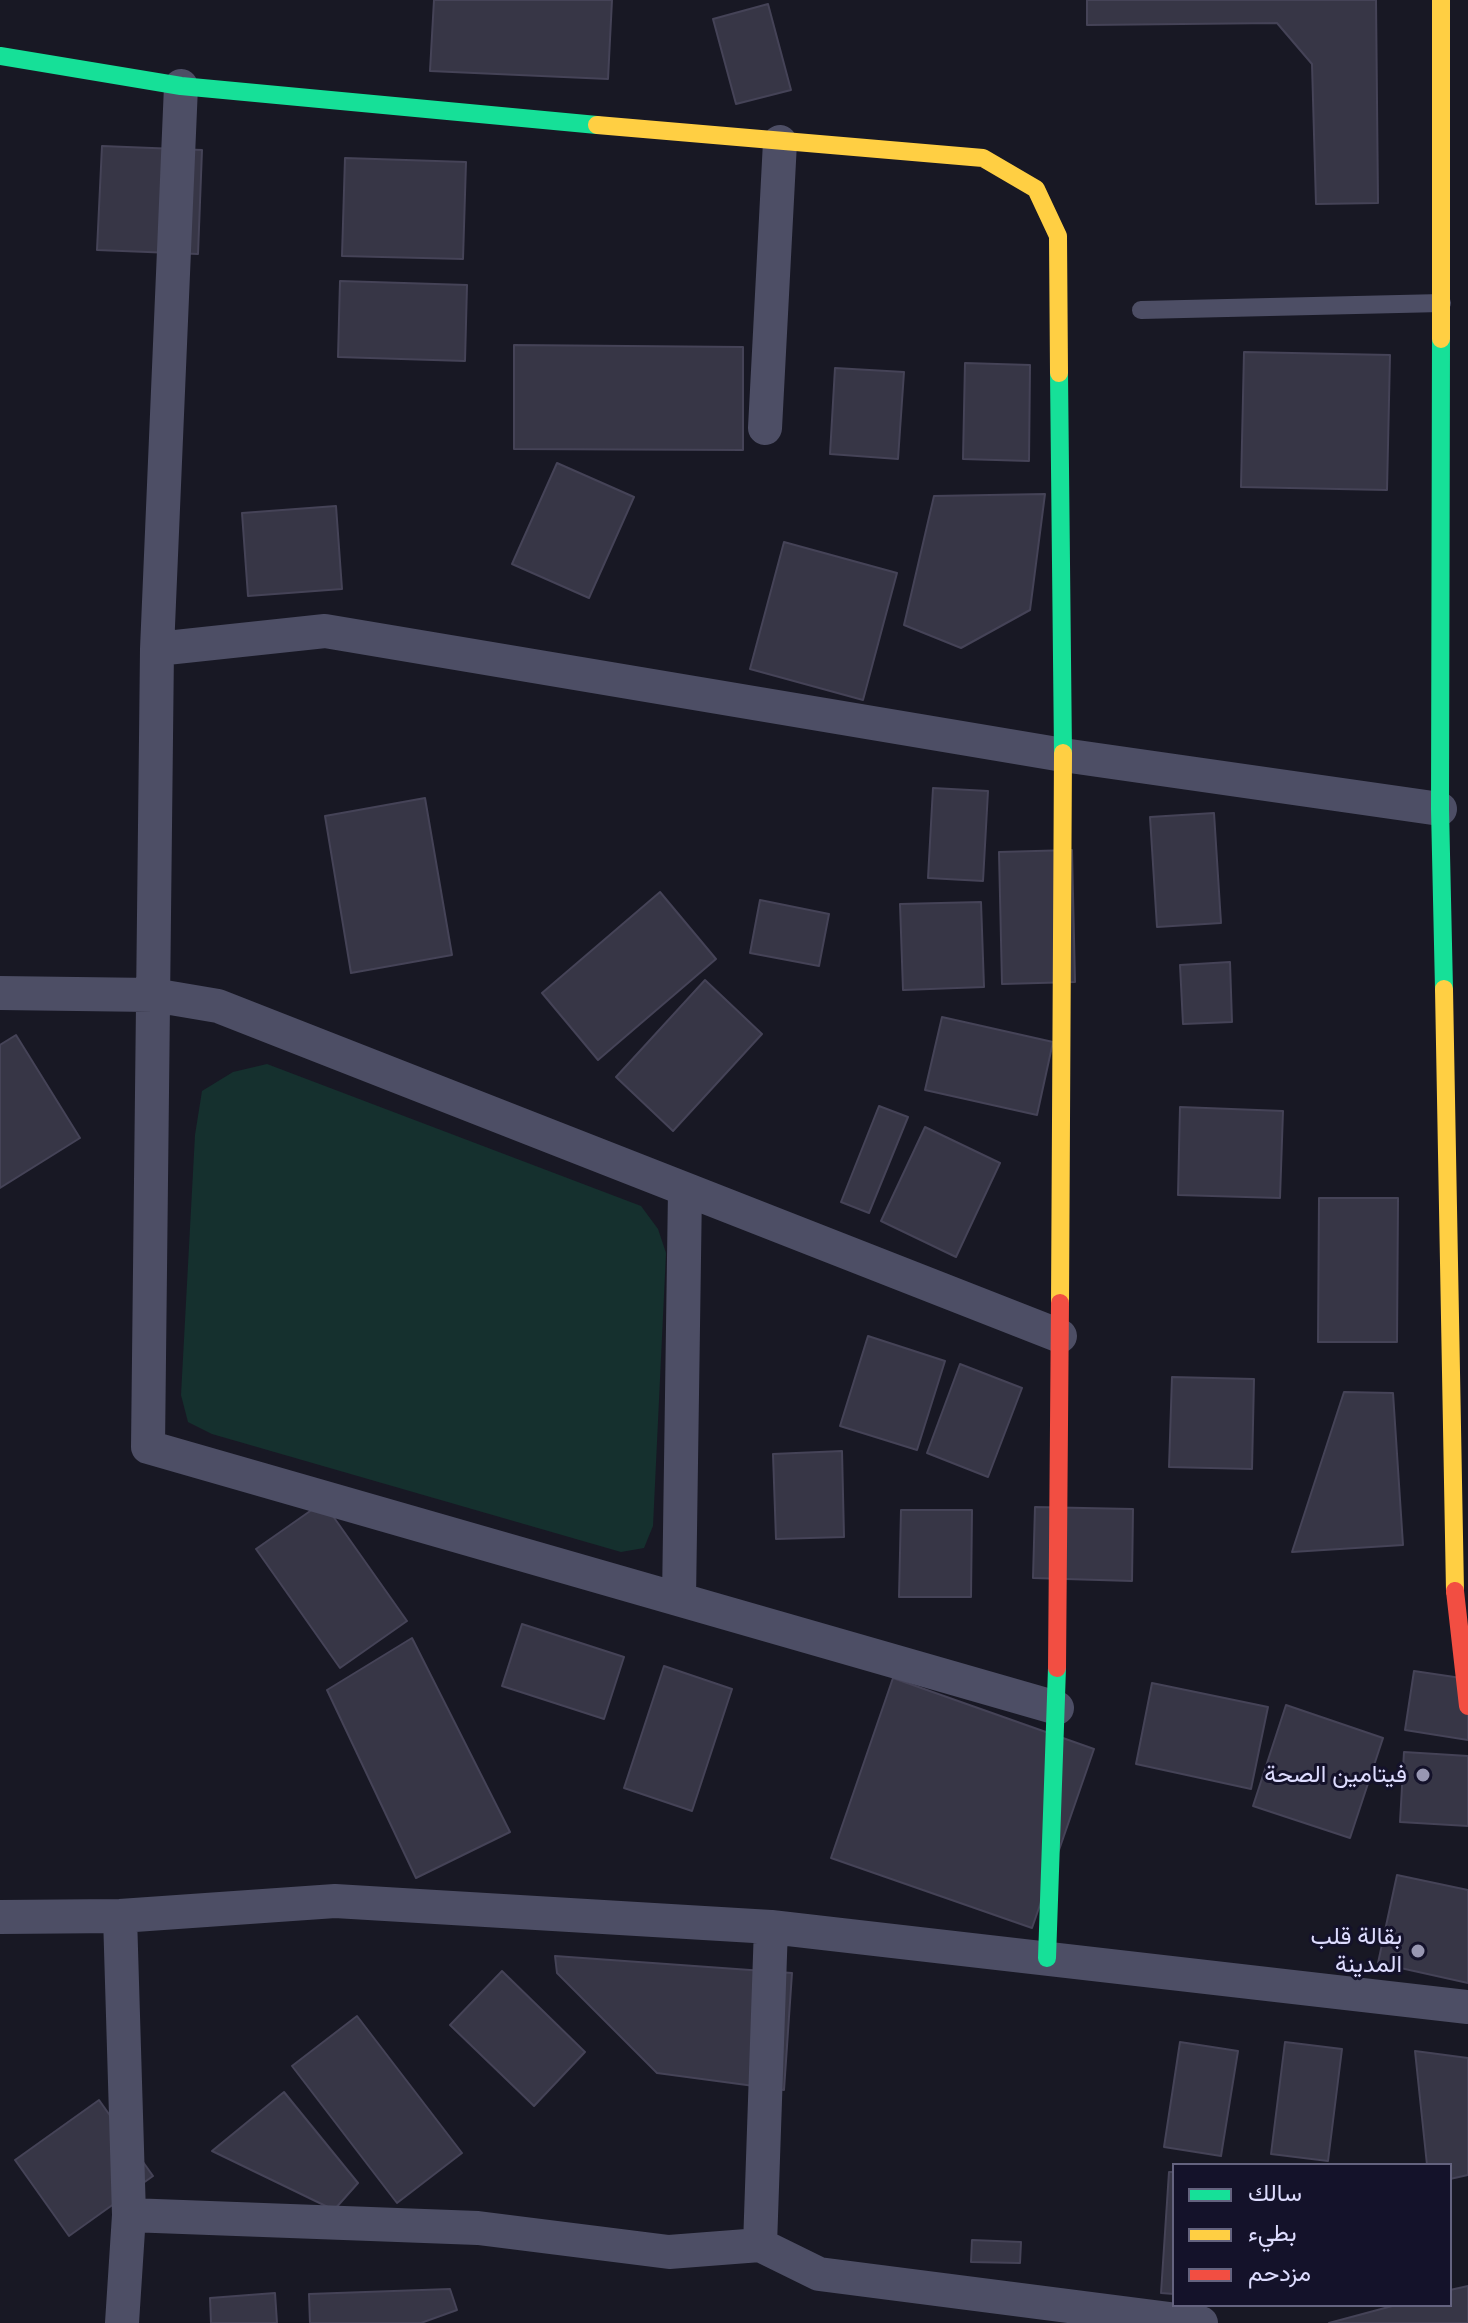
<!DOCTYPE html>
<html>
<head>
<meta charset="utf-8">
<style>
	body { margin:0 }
	#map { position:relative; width:1468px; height:2323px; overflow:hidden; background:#181824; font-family:Figtree,Vazirmatn,sans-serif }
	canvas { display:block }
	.legend { position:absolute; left:1172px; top:2163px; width:280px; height:144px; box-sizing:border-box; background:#14122a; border:2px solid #64637f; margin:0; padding:10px 14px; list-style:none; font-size:24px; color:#dddcfe }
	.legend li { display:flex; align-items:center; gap:16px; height:40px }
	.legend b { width:40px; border:2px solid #64637f }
</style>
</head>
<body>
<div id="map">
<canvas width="1468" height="2323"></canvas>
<ul class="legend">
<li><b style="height:10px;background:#16e098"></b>سالك</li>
<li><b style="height:10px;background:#ffcf43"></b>بطيء</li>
<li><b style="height:10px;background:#f24e42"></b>مزدحم</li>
</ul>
</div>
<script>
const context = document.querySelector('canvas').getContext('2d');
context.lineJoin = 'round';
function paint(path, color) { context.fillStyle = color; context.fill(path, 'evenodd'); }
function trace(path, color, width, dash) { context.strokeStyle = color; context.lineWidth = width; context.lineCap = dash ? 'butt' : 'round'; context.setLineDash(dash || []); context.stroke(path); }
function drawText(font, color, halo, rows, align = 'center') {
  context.font = font + ' Figtree,Vazirmatn,sans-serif'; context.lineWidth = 6; context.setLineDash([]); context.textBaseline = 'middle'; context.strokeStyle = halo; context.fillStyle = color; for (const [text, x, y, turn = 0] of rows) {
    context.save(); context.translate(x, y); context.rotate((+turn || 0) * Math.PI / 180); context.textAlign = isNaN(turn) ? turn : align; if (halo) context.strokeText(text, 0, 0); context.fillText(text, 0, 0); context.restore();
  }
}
paint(new Path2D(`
	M267,1064L641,1206L658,1229L666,1253L653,1526L644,1548L621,1552L212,1434L188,1422L181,1395L195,1135L202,1091L233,1072Z`), '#15302e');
const building = new Path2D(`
	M434,0H612L608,79L430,71Z
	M1087,0H1376L1378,203L1316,204L1312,64L1277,23L1087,25Z
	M768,4L791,90L736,104L713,19Z
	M102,146L202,150L198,254L97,250Z
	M345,158L466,162L463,259L342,256Z
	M340,281L467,285L465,361L338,357Z
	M514,345L743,347V450L514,449Z
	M1244,352L1390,355L1387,490L1241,487Z
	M965,363L1030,365L1029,461L963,459Z
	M835,368L904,372L898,459L830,454Z
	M557,463L634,497L589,598L512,564Z
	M1045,494L1030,610L961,648L904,625L934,496Z
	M336,506L342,589L248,596L242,513Z
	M784,542L897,573L863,700L750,669Z
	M933,788L988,791L983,881L928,878Z
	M425,798L452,955L351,973L325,816Z
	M1214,813L1221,923L1157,927L1150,817Z
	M1072,850L1075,982L1002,984L999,852Z
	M660,892L716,959L598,1060L542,993Z
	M760,900L829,914L819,966L750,953Z
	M981,902L984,987L903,990L900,904Z
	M1230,962L1232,1022L1183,1024L1180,965Z
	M705,980L762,1034L673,1131L616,1077Z
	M942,1017L1053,1042L1037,1115L925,1090Z
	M16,1035L80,1138L0,1188V1045Z
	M879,1106L908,1117L869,1213L841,1202Z
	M1180,1107L1283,1111L1280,1198L1178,1195Z
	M925,1127L1000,1163L956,1257L881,1221Z
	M1319,1198H1398L1397,1342H1318Z
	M868,1336L945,1361L917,1450L840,1426Z
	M960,1364L1022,1388L988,1477L927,1453Z
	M1172,1377L1254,1379L1252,1469L1169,1467Z
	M1344,1392L1393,1393L1403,1545L1292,1552Z
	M842,1451L844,1537L776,1539L773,1454Z
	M323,1502L407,1621L340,1668L256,1549Z
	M1035,1507L1133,1509L1132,1581L1033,1578Z
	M901,1510H972L971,1597H899Z
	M522,1624L624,1657L604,1719L502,1686Z
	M412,1638L510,1832L416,1878L327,1690Z
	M664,1666L732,1689L692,1811L624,1788Z
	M1414,1671L1468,1679V1740L1405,1730Z
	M893,1678L1094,1749L1032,1928L831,1858Z
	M1152,1683L1268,1707L1251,1789L1136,1764Z
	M1286,1705L1383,1738L1350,1838L1253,1806Z
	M1404,1752L1468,1756V1826L1400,1822Z
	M1397,1875L1468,1890V1983L1378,1963Z
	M555,1956L792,1973L784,2090L657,2073L557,1973Z
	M502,1971L585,2052L534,2106L450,2025Z
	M357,2016L462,2153L397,2203L292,2066Z
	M1180,2042L1238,2051L1221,2156L1164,2147Z
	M1285,2042L1342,2049L1328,2161L1271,2154Z
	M1415,2051L1468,2058V2175L1450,2179V2165H1427Z
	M284,2092L358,2183L334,2210L212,2151Z
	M99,2100L153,2176L69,2236L15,2160Z
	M1169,2172H1174V2294L1161,2293Z
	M972,2240L1021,2242L1020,2263L971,2262Z
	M1468,2286V2323H1329L1396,2305H1450V2290Z
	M450,2289L457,2310L421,2323H310L309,2294Z
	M275,2293L277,2323H211L210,2298Z`);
paint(building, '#373646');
trace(building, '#454357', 2);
trace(new Path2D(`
	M1141,310L1442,303`), '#4d4e65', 18);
trace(new Path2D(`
	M181,86L157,649L148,1447L1057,1708
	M765,428L780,142
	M157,649L325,631L1063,755L1440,809
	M0,993L153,995L218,1006L1060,1336
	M679,1599L685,1190
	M120,1916L129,2215L122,2323
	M0,1917L120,1916L335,1901L771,1927L1468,2007
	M129,2215L478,2228L669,2252L760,2245L819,2274L1201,2323
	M760,2245L771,1927`), '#4d4e65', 34);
trace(new Path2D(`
	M0,56L181,86L597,125
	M1441,339L1440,809L1444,989
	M1059,373L1063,753
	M1047,1958L1057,1668`), '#16e098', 18);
trace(new Path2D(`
	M597,125L983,158L1036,189L1058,236L1059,373
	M1441,339V0
	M1444,989L1455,1591
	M1060,1303L1063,753`), '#ffcf43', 18);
trace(new Path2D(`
	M1455,1591L1468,1706
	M1057,1668L1060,1303`), '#f24e42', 18);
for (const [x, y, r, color] of [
	[1423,1775,8,"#9897b2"],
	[1418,1951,8,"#9897b2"]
]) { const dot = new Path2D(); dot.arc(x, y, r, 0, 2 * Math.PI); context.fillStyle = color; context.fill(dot); trace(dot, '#14122a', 3); }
drawText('24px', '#dddcfe', '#14122a', [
	["فيتامين الصحة",1407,1775],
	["بقالة قلب",1402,1937],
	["المدينة",1402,1965]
], 'right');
</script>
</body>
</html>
